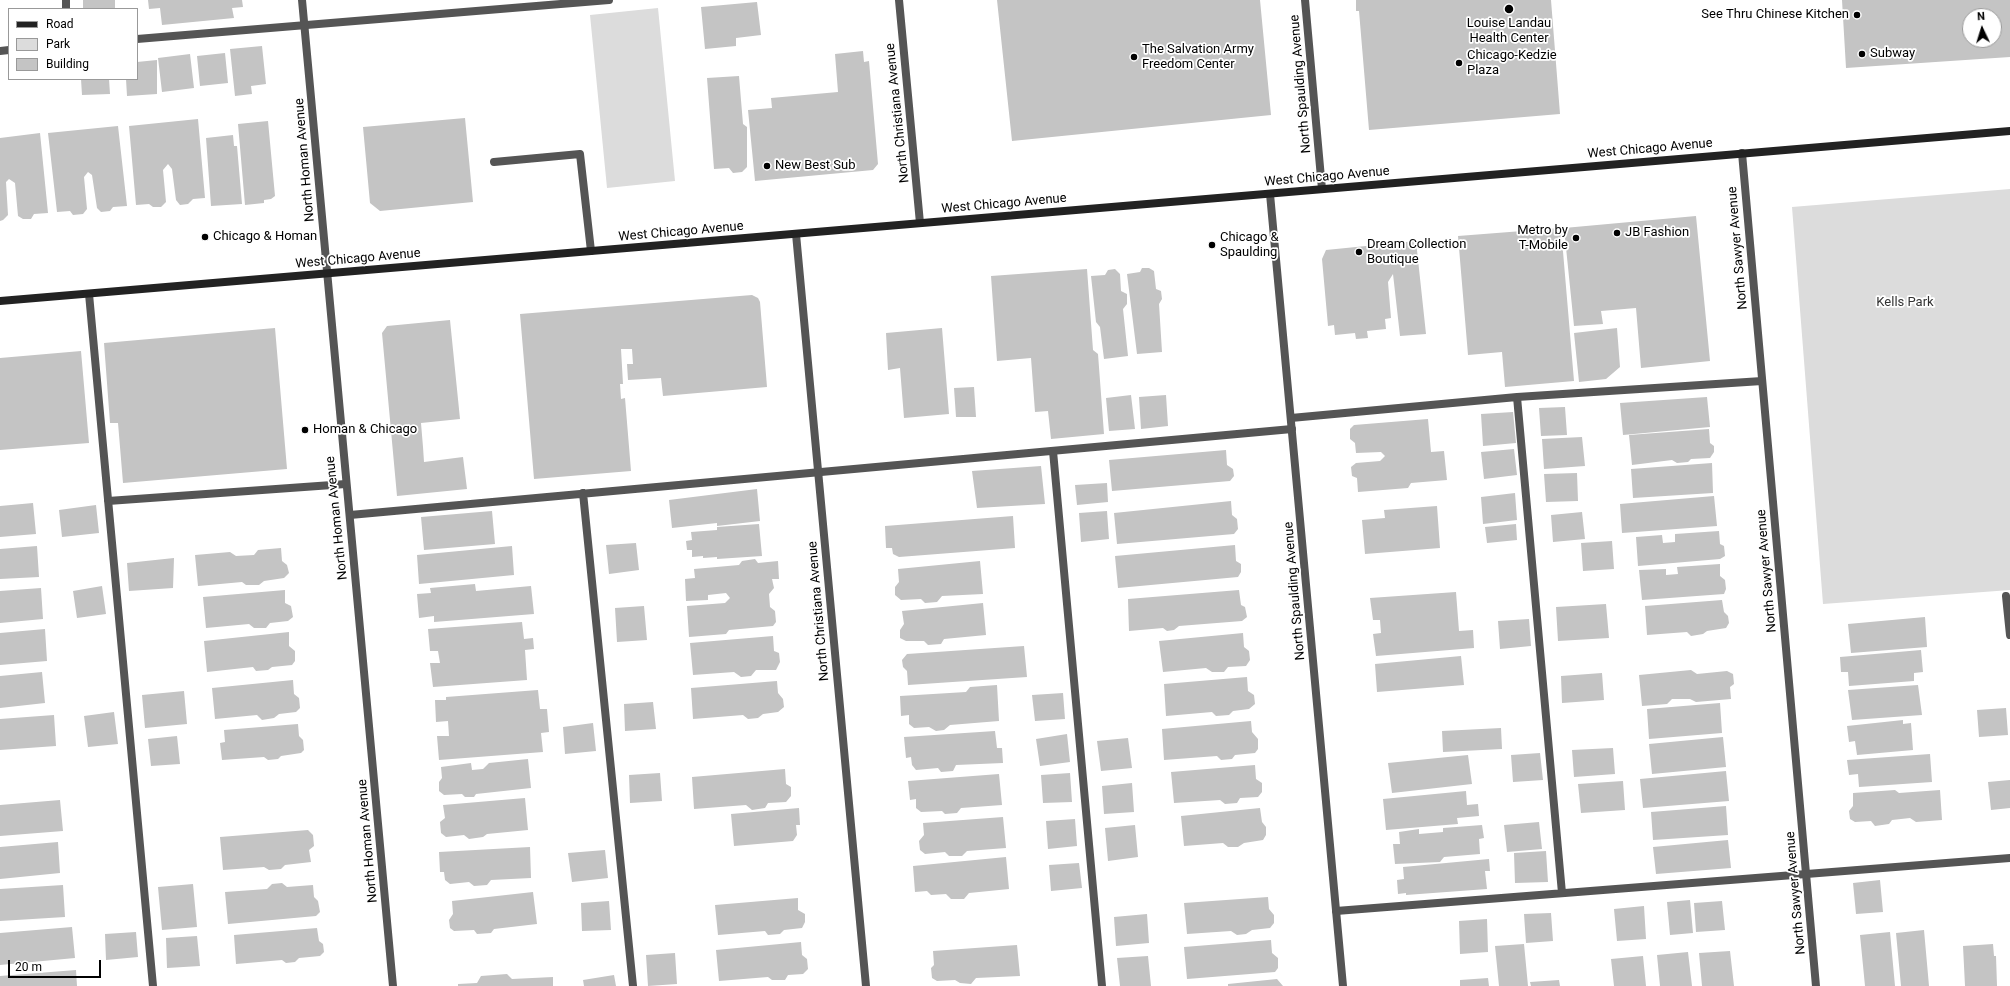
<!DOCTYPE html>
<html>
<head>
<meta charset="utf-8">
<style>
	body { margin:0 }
	#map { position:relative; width:2010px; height:986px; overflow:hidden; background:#fff; font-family:Roboto,sans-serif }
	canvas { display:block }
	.legend { position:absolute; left:8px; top:8px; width:130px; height:72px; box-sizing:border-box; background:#fff; border:1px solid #999; margin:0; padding:5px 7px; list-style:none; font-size:12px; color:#000 }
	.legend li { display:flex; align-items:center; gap:8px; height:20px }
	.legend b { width:20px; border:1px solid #999 }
	.north { position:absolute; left:1962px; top:8px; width:40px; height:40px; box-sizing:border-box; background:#fff; border:1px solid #999; border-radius:50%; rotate:356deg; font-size:11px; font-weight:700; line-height:16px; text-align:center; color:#000 }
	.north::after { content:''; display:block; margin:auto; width:14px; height:18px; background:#000; clip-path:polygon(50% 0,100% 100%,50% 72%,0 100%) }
	.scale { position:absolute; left:8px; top:960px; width:93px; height:18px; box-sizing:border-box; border:2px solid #000; border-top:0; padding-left:5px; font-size:12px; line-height:14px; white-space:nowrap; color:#000; -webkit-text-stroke:3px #fff; paint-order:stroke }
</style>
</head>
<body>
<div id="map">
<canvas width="2010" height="986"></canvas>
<ul class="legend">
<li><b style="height:5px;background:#222"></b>Road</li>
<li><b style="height:11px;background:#dcdcdc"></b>Park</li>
<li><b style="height:11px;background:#c4c4c4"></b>Building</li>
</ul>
<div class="north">N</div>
<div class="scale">20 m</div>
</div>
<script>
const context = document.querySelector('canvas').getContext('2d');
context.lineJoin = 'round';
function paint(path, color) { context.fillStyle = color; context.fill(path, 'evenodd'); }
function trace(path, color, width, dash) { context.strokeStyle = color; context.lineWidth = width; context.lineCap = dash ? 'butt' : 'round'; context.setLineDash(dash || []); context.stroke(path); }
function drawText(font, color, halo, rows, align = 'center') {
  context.font = font + ' Roboto,sans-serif'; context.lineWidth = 3.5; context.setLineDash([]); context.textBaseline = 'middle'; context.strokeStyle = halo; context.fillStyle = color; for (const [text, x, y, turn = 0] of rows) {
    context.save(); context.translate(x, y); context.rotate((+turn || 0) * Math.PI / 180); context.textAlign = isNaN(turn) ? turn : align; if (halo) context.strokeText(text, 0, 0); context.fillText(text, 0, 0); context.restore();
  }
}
paint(new Path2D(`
	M658,8L675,181L607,188L590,15Z
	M2010,189V590L1823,604L1792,207Z`), '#dcdcdc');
paint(new Path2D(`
	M83,0H115V9H83Z
	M148,0H242L243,7L232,8L234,18L162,25L160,8L149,9Z
	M997,0H1260L1271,115L1012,141Z
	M1356,0H1551L1560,114L1369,130L1359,11H1356Z
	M1842,0H2010V57L1846,68ZM1970,16H1994V40H1970Z
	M757,2L761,35L736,38V46L705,49L701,7Z
	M262,46L266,84L251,86L252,94L235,96L230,49Z
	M863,51L864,62L869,61L878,164L873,170L755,181L748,110L772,108L771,98L838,92L835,54Z
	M225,53L228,83L200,86L197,56Z
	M190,54L194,88L162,92L158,58Z
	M157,60V94L127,96L126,79H137V62Z
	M739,76L743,124L747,127V167L742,172L733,173L729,168L714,169L707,78Z
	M81,79H109L110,94L82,95Z
	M465,118L473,202L380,211L370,203L363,127Z
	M198,119L205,198L193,199L188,204L180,205L176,200L172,169L168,164L163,170L166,202L161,207H153L149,204L136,205L129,126Z
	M268,121L275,196L271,199L264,200V203L245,205L238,124Z
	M118,126L127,206L113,207L110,211L101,212L97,208L92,175L88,172L84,177L87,209L83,214L73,215L70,211L57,212L48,133Z
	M40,133L48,213L34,214L31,219H23L18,216L15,183L9,179L6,182L8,215L3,220L0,221V138Z
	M233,135L234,146H237L242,204L211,206L206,138Z
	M1696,216L1710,361L1641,368L1636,308L1601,311L1603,324L1574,326L1564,228Z
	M1561,228L1574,381L1505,387L1502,352L1468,355L1458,236Z
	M1416,241L1426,334L1400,336L1393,274L1388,282L1391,318L1385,319L1386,329L1367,331L1368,338L1356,339L1355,333L1335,335L1334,325L1328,326L1322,259L1326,250Z
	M1142,268H1149L1154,271L1156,289L1161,291L1162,299L1159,304L1162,352L1137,354L1127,274L1140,272Z
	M1087,269L1093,350L1098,354L1104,434L1051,439L1048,411L1035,412L1031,358L997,361L991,276Z
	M1115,269L1120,274L1121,291L1127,294V304L1123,309L1128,356L1104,359L1100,327L1096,322L1091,276L1105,275L1108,270Z
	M752,295L758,298L760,302L767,387L663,396L661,378L628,380L627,364H633L632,349H621L623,384H620L621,399L625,398L631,471L534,479L520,314Z
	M450,320L460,419L421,423L423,447L424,462L463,457L467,489L397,496L382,333L387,326Z
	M275,328L287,469L123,483L118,423H110L104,343Z
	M942,328L949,414L904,418L900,368L888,370L886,333Z
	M1617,328L1620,367L1606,379L1579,382L1574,333Z
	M81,351L89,443L0,450V358Z
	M974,387L976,417H956L954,388Z
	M1131,395L1135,429L1109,431L1106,398Z
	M1166,395L1168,426L1141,429L1139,397Z
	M1707,397L1710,427L1623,435L1620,403Z
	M1565,407L1567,435L1541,436L1539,408Z
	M1513,412L1516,443L1483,446L1481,414Z
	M1428,419L1431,452L1444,451L1447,480L1411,483L1408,488L1358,492L1357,478L1352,476L1351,467L1356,463L1380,461L1385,456L1381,452L1356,453L1355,443L1350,439V429L1354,425Z
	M1709,429L1710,443L1714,446V452L1710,458L1691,459L1688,462L1677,463L1672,460L1632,465L1629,435Z
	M1582,437L1585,466L1544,469L1542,439Z
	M1514,449L1517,475L1484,479L1481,452Z
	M1226,450L1227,465L1233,469L1234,476L1230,481L1112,491L1109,460Z
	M1712,463L1713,493L1633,498L1631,469Z
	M1041,466L1045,504L977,508L972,471Z
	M1577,473L1578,501L1546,502L1544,474Z
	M1107,483L1108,502L1077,505L1075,485Z
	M757,489L760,521L717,526V523L672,528L669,500Z
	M1515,493L1517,520L1483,524L1481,497Z
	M1714,496L1717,526L1622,533L1620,504Z
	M1231,501L1232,515L1237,519L1238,529L1234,534L1117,544L1114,513Z
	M33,503L36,534L0,537V506Z
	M96,505L99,533L62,537L59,510Z
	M1437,506L1440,548L1365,554L1362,520L1385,518L1384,510Z
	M492,511L495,544L424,550L421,517Z
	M1107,511L1109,539L1081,542L1079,513Z
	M1582,512L1585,539L1553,542L1551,515Z
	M1013,516L1015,548L899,557L893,554L892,548H886L885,526Z
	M759,524L762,556L717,559V557L703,558V556L692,557V550H687L686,541L692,540L691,532L717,530V527Z
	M1516,524L1517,540L1487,543L1485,527Z
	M1719,531L1720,544L1724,546L1725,556L1720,559L1638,566L1636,537L1662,535L1663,543L1675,542V534Z
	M1612,541L1614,569L1583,571L1581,543Z
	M636,543L639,570L609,574L606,545Z
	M1235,545L1236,561L1241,564V572L1238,577L1118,588L1115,556Z
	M37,546L39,577L0,579V549Z
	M512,546L514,575L419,584L417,555Z
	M281,548L282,561L287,565L289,573L284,578L264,581L259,585H246L242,582L198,586L195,555L230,552L236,556L254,555L258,550Z
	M174,558L173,588L129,591L127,563Z
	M755,559L758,563L778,561L779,579H772L774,588L769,594L770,607L775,611L776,622L773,626L729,630L726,634L689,637L687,606L725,603L730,598L726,593L708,595V600L686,601L685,579L695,578L694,569L739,565L742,561Z
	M980,561L983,594L942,596L937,602L925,603L921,599L901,600L895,595V587L899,582L898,569Z
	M1720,564V576L1725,580L1726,589L1724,594L1642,600L1639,570L1666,569V575L1678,574L1677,567Z
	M475,584L476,591L531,586L534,614L434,622V616L419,618L417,594L431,593L430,588Z
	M102,586L106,614L77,618L73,591Z
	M41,588L43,619L0,623V591Z
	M285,590V603L291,606L293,617L288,621L270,623L266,628H254L249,624L206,628L203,597Z
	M1239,590L1241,605L1245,607L1247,617L1242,621L1179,626L1174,630L1167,631L1163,628L1129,631L1128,599Z
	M1456,592L1459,631L1473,630L1474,648L1376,656L1373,634L1381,633L1380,620H1373L1370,598Z
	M1722,600L1724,612L1728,616L1729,623L1726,628L1707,631L1703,634L1691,636L1687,632L1647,635L1645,606Z
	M983,603L986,635L944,639L941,644L928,645L924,641H906L900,638V630L904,624L902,611Z
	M1606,604L1609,638L1558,641L1556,607Z
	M644,606L647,640L617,642L615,608Z
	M1925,617L1927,647L1851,653L1848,624Z
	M1529,619L1531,646L1500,649L1498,621Z
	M522,622L524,639L533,638L534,649L525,650L527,680L433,687L430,663H440L438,651H430L428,629Z
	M45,629L47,661L0,665V633Z
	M289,632V646L295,651V661L292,665L272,667L268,670L256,671L253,667L207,672L204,641Z
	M1243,633L1244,647L1249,651L1250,660L1246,666L1228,667L1224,672H1212L1206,668L1163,672L1159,641Z
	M773,636L774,651L779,653L780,662L776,670H756L751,676L741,677L734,672L693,675L690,643Z
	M1024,646L1027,677L908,685L907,671L903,667L902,660L907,654Z
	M1921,650L1923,672L1914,673V681L1849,686L1848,672H1841L1840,657Z
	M1461,656L1464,685L1377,692L1375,664Z
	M1691,670L1697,674L1727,671L1733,674L1734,684L1730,687L1731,699L1696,702L1690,699H1672L1667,704L1642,706L1639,675Z
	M42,672L45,703L0,708V676Z
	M1602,673L1604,700L1562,703L1561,676Z
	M1247,677L1248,691L1254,695L1255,704L1249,709L1233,711L1229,715L1216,716L1212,712L1166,716L1164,684Z
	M293,680L294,694L299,698L300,708L296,712L279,714L274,718L262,720L257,715L215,719L212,688Z
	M777,681L778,693L783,699L784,707L778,712L763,714L758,718L748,719L743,715L693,719L691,688Z
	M997,685L999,721L950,725L944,730L936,731L929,727L914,728L909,724V715L901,716L900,696L966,692L970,687Z
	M1918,685L1922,715L1852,720L1848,690Z
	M538,690L540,709H547L549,732L541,733L543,752L439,760L437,736H449L448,721L436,722L435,700H446V697Z
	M184,691L187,724L145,728L142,695Z
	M1063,693L1065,719L1035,721L1032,695Z
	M653,702L656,729L625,731L624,704Z
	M1720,703L1722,733L1649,739L1647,709Z
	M2006,708L2008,735L1979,737L1977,710Z
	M114,712L118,744L88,747L84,716Z
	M54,715L56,746L0,750V719Z
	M1903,720V724L1911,723L1913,750L1857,755L1855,741L1849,742L1847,726Z
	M1251,721L1252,732L1258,739V749L1255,753L1235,755L1232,759L1221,760L1217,756L1164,760L1162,729Z
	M593,723L596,751L565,754L563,727Z
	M298,724L299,736L303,740L304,750L301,753L281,756L278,759L268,760L264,757L222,760L220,743L225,742L224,730Z
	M1501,728L1502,749L1443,752L1442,731Z
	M995,731L997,748H1002L1003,763L956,765L953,771L941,772L938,768L916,770L912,765L911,757L906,758L904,737Z
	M1067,734L1070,762L1040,766L1036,739Z
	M177,736L180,764L151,766L148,739Z
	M1723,737L1726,767L1652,774L1649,744Z
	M1128,738L1132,768L1101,771L1097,741Z
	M1613,748L1615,774L1574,777L1572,750Z
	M1540,753L1543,780L1513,782L1511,755Z
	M1930,754L1932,782L1859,787L1858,774L1849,775L1847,760Z
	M1468,755L1472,784L1392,793L1388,763Z
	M528,759L531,788L476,794L474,797H465L462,794L444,795L439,791V782L442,778L441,767L471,763L472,770L483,769L489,763Z
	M1255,765L1256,779L1262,783V792L1258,797L1240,798L1237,803L1225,804L1220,800L1174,803L1171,772Z
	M785,769L786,784L791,787V796L786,802L768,803L765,808L752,810L746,805L694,809L692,777Z
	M1726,771L1729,801L1643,808L1640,779Z
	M660,773L662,801L630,803L629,775Z
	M1070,773L1072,802L1043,803L1041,775Z
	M999,774L1002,805L961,808L957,813L945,814L942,811L921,812L916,808V799L910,800L908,781Z
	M2010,780V808L1991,810L1988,782Z
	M1623,781L1625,810L1581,813L1578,784Z
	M1132,783L1134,812L1104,814L1102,786Z
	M1895,790L1899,793L1940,790L1942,820L1916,822L1910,818L1892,820L1889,824L1875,826L1871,821L1855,822L1850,819L1849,811L1853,806V793Z
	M1466,791L1467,805L1478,804L1479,816L1457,818L1458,824L1386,830L1383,799Z
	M525,798L528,830L487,834L483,837L469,839L464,835L446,837L441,833L440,822L445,818L443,805Z
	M60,800L63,831L0,836V805Z
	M1726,806L1728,835L1653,840L1651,812Z
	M799,808L800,825H796L797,835L793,841L734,846L731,814Z
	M1260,808L1262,822L1266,827V835L1263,840L1244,843L1238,847H1228L1223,843L1184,846L1181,816Z
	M1003,817L1006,848L967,851L962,856H949L945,852L925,854L920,850L919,841L924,835L923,823Z
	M1075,819L1077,846L1048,849L1046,821Z
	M1539,822L1542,849L1507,852L1504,825Z
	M1135,825L1138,857L1108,861L1105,828Z
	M1482,825L1484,838L1479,839L1480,854L1444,857L1440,862L1395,864L1393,844H1400L1399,832L1419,829V834L1443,832V828Z
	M308,830L313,835L314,846L309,850L311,862L285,865L281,869L269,870L264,867L223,870L220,837Z
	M1728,840L1731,868L1656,874L1653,847Z
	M58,842L60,873L0,879V847Z
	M530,847L531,878L491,880L487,885L474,886L469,882L450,884L445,880L444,872H440L439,852Z
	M605,850L608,878L572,882L568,853Z
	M1546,851L1548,882L1515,883L1514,853Z
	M1006,857L1009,889L969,893L964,899H951L946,894L931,895L927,891L915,892L913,866Z
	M1489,859L1490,871H1485L1487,889L1406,895V893L1398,894L1397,880L1404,879L1403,867Z
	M1079,863L1082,888L1051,891L1049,865Z
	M1880,880L1883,912L1856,914L1853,883Z
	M282,883L287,887L313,885L314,897L318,901L320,912L316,916L228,924L225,892L267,889L272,884Z
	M193,884L197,927L162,930L158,887Z
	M63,885L65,917L0,921V889Z
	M533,892L537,924L494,929L491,933L477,934L474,930L454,931L450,928L449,920L453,914L452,901Z
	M1268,897L1269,909L1274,915V923L1270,928L1252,930L1246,934L1237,935L1231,931L1187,934L1184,903Z
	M798,898V910L805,914V922L802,928L784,930L780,934L768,935L765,931L718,935L715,905Z
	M1690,900L1693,933L1670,935L1667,902Z
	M609,901L611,930L582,931L581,903Z
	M1722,901L1725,930L1696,932L1694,903Z
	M1644,906L1646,939L1617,941L1614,909Z
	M1551,913L1553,941L1526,943L1524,914Z
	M1147,914L1149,943L1116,946L1114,917Z
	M1487,919L1488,952L1460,954L1459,921Z
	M72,927L75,958L0,965V933Z
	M317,928L319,941L323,944L324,952L320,956L299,958L295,962L286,963L282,960L236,964L234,935Z
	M1924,930L1929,986H1901L1896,933Z
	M136,932L138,957L106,960L105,934Z
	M1890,932L1895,986H1865L1860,935Z
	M197,936L200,966L167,968L166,938Z
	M1271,940L1272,953L1278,958V968L1275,972L1187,979L1184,947Z
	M801,942L802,955L807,959L808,969L803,974L788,975L785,980H772L768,977L719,981L716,950Z
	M1524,944L1528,986H1499L1495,946Z
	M1993,944L1994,956H1996L1997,986H1965L1963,946Z
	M1017,945L1020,976L976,978L971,984L960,983L955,980L937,981L932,978L931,968L934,965L933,951Z
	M1730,951L1734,986H1702L1699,953Z
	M1688,952L1692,986H1660L1657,955Z
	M675,953L677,984L648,986L646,955Z
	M1148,956L1151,986H1120L1117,958Z
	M1643,956L1646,986H1614L1611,959Z
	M76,970L77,986H0V976Z
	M507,974L512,979L553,977V986H458V984L477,983L481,976Z
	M614,975L616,986H584L583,980Z
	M1488,978L1489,986H1460V980Z
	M1277,979L1283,986H1228V984Z
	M1559,980L1560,986H1531L1530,982Z`), '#c4c4c4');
trace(new Path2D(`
	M66,0V9
	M137,39L609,0
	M0,51L9,50
	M494,162L580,154L591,251
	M89,294L153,986
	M1517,397L1562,893
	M1291,418L1517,397L1762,381
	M1053,451L1102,986
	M583,493L633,986
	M108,501L346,484
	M350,515L1292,429
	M2006,596L2010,635
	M1336,911L2010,858`), '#555', 8);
trace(new Path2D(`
	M899,0L920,223
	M1305,0L1322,189
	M1742,153L1816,986
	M1270,194L1343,986
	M796,234L866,986`), '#555', 8);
trace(new Path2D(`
	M302,0L393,986`), '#555', 8);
trace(new Path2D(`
	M0,301L2010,131`), '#222', 8);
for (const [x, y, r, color] of [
	[1509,9,5,"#000"],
	[1857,15,4,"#000"],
	[1862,54,4,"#000"],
	[1134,57,4,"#000"],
	[1459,63,4,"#000"],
	[767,166,4,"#000"],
	[1617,233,4,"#000"],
	[205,237,4,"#000"],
	[1576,238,4,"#000"],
	[1212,245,4,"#000"],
	[1359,252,4,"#000"],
	[305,430,4,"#000"]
]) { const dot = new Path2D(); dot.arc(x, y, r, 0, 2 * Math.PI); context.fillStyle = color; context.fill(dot); trace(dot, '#fff', 1.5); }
drawText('13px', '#000', '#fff', [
	["See Thru Chinese Kitchen",1849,15,"right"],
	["Louise Landau",1509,24,"center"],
	["Health Center",1509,39,"center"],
	["The Salvation Army",1142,50],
	["Freedom Center",1142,65],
	["Subway",1870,54],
	["Chicago-Kedzie",1467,56],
	["Plaza",1467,71],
	["New Best Sub",775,166],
	["Metro by",1568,231,"right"],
	["T-Mobile",1568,246,"right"],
	["JB Fashion",1625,233],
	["Chicago & Homan",213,237],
	["Chicago &",1220,238],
	["Spaulding",1220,253],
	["Dream Collection",1367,245],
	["Boutique",1367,260],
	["Homan & Chicago",313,430]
], 'left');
drawText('13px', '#000', '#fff', [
	["North Spaulding Avenue",1301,84,-95],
	["North Christiana Avenue",898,113,-96],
	["West Chicago Avenue",1650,149,-5],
	["North Homan Avenue",305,160,-95],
	["West Chicago Avenue",1327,177,-5],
	["West Chicago Avenue",1004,204,-5],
	["West Chicago Avenue",681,232,-5],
	["North Sawyer Avenue",1738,248,-95],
	["West Chicago Avenue",358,259,-5],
	["North Homan Avenue",337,518,-96],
	["North Sawyer Avenue",1767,571,-95],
	["North Spaulding Avenue",1295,591,-95],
	["North Christiana Avenue",819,611,-95],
	["North Homan Avenue",368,841,-95],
	["North Sawyer Avenue",1796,893,-95]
]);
drawText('13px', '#333', '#fff', [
	["Kells Park",1905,303]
]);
</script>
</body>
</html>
